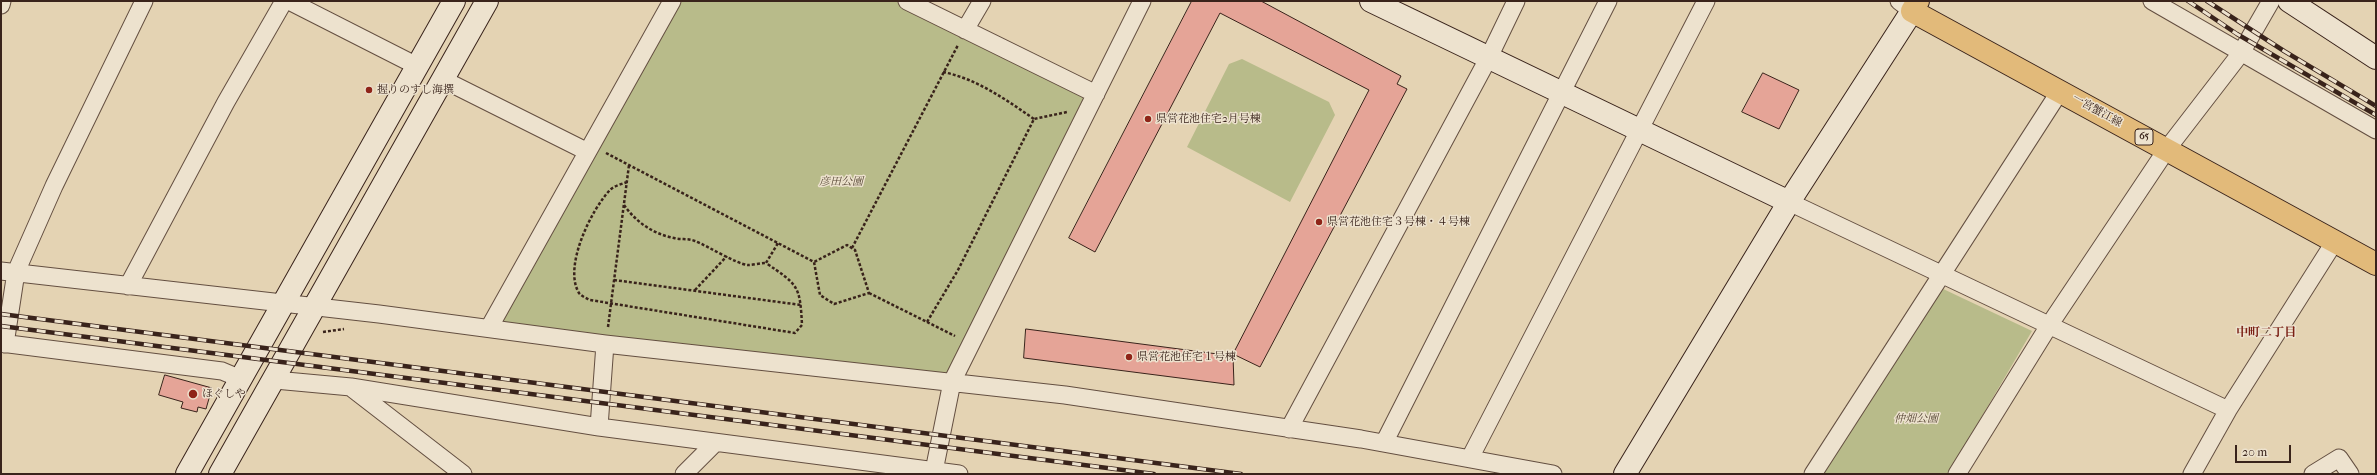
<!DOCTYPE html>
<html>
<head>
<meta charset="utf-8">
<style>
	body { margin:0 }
	#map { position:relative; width:2377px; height:475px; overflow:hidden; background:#e4d3b3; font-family:"IM FELL French Canon",serif }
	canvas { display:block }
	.frame { position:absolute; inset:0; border:2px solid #39231b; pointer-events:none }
	.scale { position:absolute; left:2235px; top:445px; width:56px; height:18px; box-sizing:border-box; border:2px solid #39231b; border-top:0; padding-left:5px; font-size:12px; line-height:14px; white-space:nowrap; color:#39231b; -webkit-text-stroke:3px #ede2ce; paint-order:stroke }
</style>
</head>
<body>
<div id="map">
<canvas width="2377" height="475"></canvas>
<div class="frame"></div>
<div class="scale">20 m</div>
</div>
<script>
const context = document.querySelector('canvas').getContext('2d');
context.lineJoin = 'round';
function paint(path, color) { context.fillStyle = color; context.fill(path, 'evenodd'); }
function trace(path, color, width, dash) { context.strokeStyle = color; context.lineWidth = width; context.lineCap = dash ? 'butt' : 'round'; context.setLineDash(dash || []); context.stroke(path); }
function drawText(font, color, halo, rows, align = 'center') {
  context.font = font + ' "IM FELL French Canon","Noto Serif JP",serif'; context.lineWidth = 3; context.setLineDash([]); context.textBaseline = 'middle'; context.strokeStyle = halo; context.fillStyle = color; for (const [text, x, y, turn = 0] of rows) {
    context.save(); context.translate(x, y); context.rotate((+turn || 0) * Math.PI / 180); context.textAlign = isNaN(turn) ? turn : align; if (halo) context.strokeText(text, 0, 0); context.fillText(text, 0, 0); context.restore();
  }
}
paint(new Path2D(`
	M677,1H910L1092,95L967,339L957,352L949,374L496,324Z
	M1242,59L1329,102L1335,115L1290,202L1187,147L1229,64Z
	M1939,287L2032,331L1948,474H1812Z`), '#b8bb8a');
const building = new Path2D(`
	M1192,1H1261L1401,76L1397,84L1407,89L1260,367L1233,354L1369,90L1220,13L1095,252L1069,238Z
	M1763,73L1799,90L1779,129L1742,112Z
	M1026,329L1233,356L1234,385L1024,358Z
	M165,375L212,388L206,409L198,407L197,412L181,408L183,402L159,395Z`);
paint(building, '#e5a497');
trace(building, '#39231b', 1);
const street = new Path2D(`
	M289,1L417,66
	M907,1L1096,94
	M1899,1L1912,11
	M2152,1L2376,130
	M1,5L2,1
	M965,30L982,1
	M442,79L586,151
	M1789,202L2228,410
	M1,271L379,314L605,344L1065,395L1361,439L1553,474
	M128,286L226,102L284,1
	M489,328L672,1
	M1,343L222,371L241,379
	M5,344L16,272L54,186L144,1
	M275,380L351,387L599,427L959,474
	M353,389L463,474
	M599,427L605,344
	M1289,429L1489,57L1516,1
	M1384,443L1608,1
	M1470,458L1706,1
	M934,471L952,382L1142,1
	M684,474L715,443
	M1813,474L2060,91
	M1957,474L2050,324L2167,149L2241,53L2271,1
	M2192,474L2228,410L2335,241
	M2313,474L2339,458L2350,474`);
const secondary = new Path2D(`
	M1371,1L1789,202
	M2289,1L2376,58
	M187,474L454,1
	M220,474L487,1
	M1625,474L1789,202L1912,11`);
const primary = new Path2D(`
	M1918,1L1912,11L2376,264`);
trace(street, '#644f41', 19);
trace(secondary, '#39231b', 24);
trace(primary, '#39231b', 24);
trace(new Path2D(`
	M943,72C977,79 1005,99 1034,119
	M606,153L814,262L820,295L834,304L869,293L855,250L847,245L814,262
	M627,182C622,184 614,186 610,190C591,210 563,267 579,293C581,296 586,298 590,300L795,333L802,325C800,285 798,285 766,263L778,243
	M624,205C636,222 653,234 674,238C681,240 688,238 695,241C708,246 736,264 748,265C753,265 760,263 766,263
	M852,248L958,45
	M614,280L801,305
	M695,290L727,256
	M869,293L927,322L958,270L1034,119L1067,112
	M927,322L955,336
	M608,327L629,165
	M323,332L344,329`), '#39231b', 2.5, [3, 2]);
trace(street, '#ede2ce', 17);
trace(secondary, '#ede2ce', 22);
trace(primary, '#e2ba7a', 22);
const rail = new Path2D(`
	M2188,1L2237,34L2376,115
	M2207,1L2284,51L2376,106
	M1,314L1241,474
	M1,326L1154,474`);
trace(rail, '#39231b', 4.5);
trace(rail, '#ede2ce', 3, [9]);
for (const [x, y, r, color] of [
	[369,90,4,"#8f2418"],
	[1148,119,4,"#8f2418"],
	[1319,222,4,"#8f2418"],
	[1129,357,4,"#8f2418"],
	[193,394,5,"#8f2418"]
]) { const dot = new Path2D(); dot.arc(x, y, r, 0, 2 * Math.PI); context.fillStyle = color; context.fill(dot); trace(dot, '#ede2ce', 1.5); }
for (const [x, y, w] of [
	[2144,137,18]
]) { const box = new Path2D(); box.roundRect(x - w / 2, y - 8, w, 16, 3); context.fillStyle = '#ede2ce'; context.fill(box); trace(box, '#39231b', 1); }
drawText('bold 10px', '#39231b', null, [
	["65",2144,137]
]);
drawText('11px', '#39231b', '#ede2ce', [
	["握りのすし海撰",377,90],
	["県営花池住宅2月号棟",1156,119],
	["県営花池住宅３号棟・４号棟",1327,222],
	["県営花池住宅１号棟",1137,357],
	["ほぐしや",202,394]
], 'left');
drawText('11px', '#39231b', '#ede2ce', [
	["一宮蟹江線",2097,111,29]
]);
drawText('italic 11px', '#594937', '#ede2ce', [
	["彦田公園",841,182],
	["仲畑公園",1916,419]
]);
drawText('bold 12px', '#7a1f14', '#ede2ce', [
	["中町二丁目",2266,333]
]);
</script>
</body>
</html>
